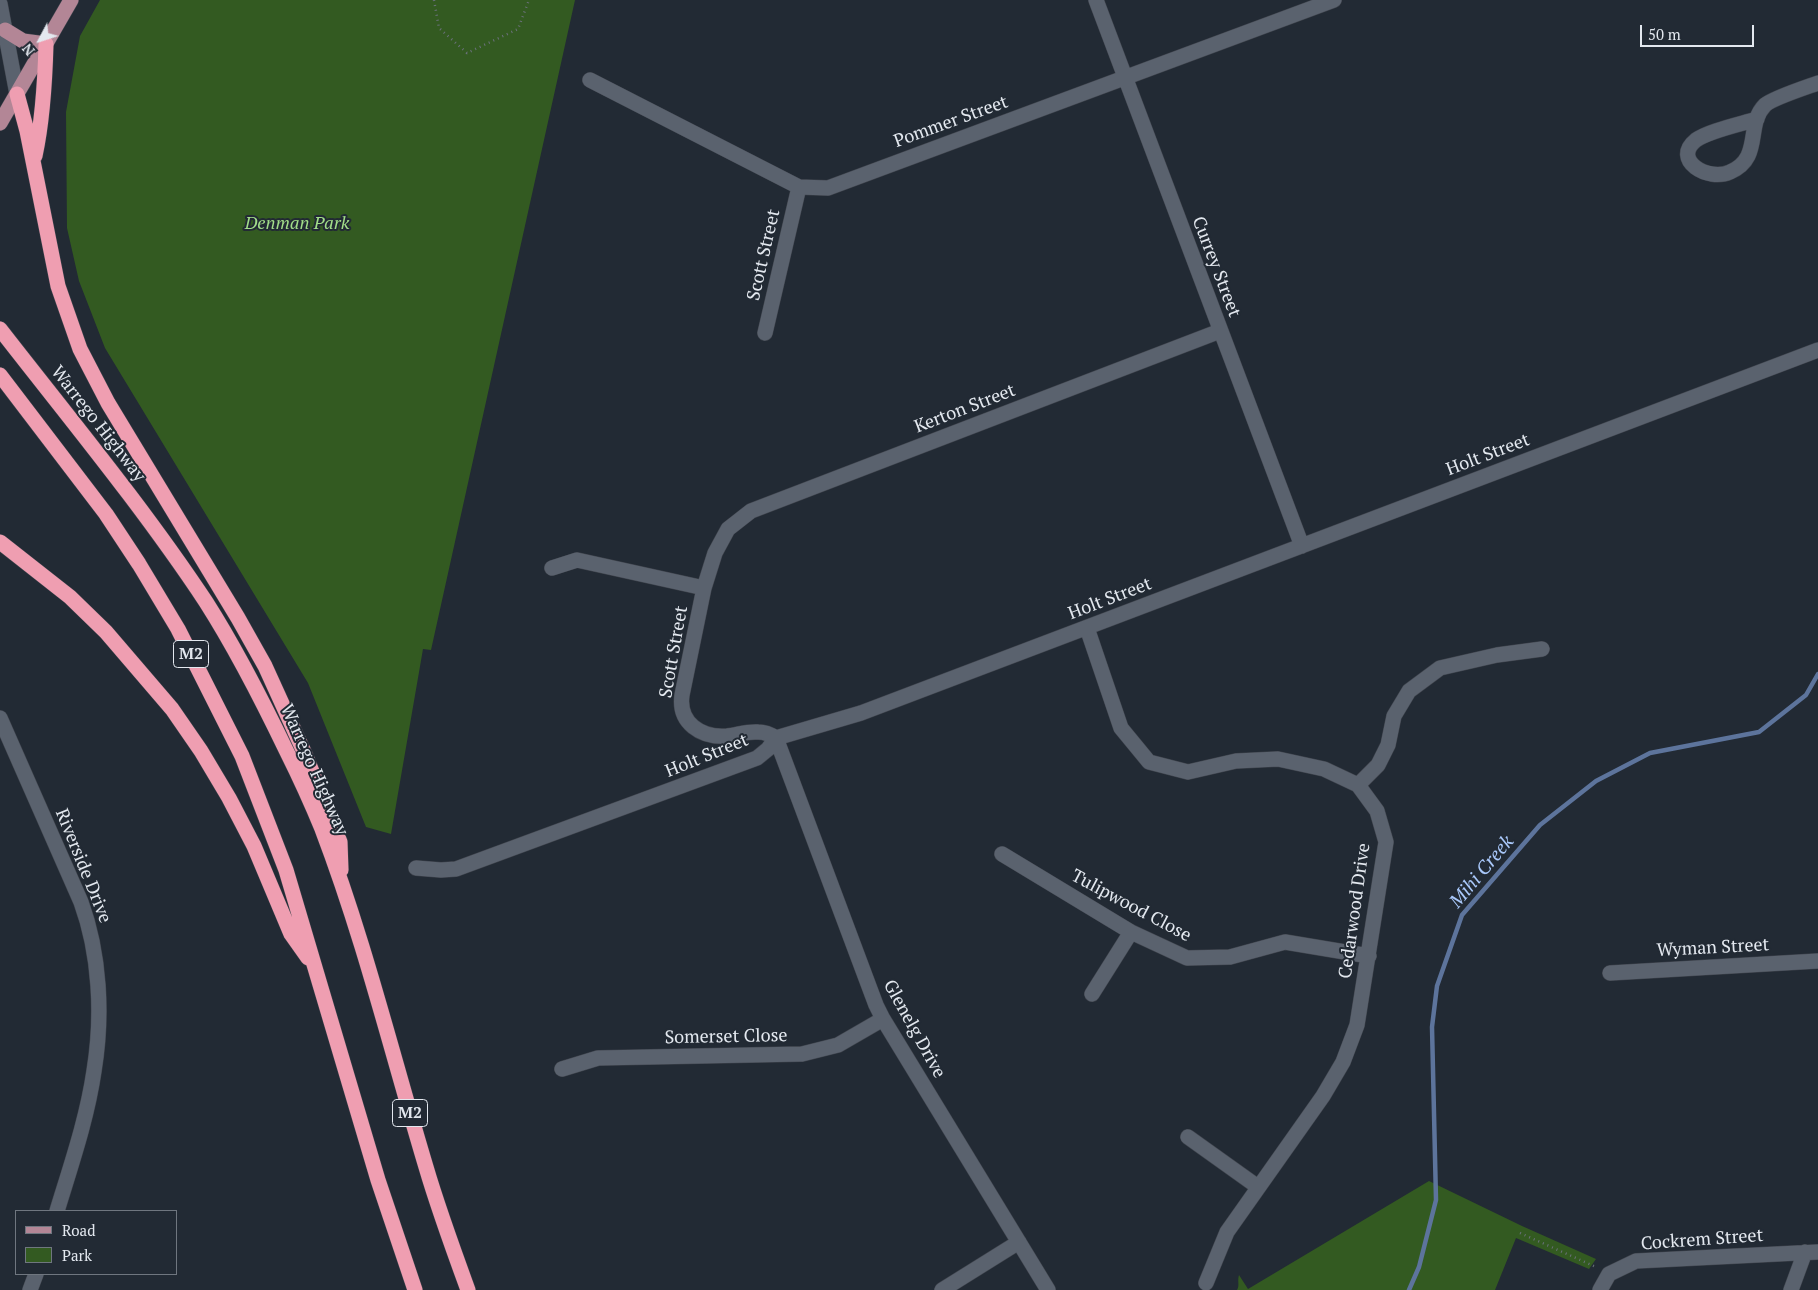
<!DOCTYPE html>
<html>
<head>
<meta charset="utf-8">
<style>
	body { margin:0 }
	#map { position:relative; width:1818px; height:1290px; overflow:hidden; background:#222a34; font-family:"PT Serif",serif }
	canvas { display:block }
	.legend { position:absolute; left:15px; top:1210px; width:162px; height:65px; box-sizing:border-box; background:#222a34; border:1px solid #6f767f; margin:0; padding:6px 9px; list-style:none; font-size:15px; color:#e3e8ef }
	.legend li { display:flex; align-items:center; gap:10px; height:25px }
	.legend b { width:25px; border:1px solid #6f767f }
	.north { position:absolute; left:15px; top:15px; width:50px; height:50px; -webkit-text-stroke:4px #222a34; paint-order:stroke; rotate:230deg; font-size:14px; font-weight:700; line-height:20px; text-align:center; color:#e3e8ef }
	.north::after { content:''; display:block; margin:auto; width:18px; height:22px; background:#e3e8ef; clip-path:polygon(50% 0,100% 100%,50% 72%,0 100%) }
	.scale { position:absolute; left:1640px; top:25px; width:114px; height:22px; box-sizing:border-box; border:2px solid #e3e8ef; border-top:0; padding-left:6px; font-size:15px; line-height:18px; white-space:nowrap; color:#e3e8ef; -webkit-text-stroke:4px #222a34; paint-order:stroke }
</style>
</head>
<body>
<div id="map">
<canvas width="1818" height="1290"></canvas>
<ul class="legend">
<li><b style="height:6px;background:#b38696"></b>Road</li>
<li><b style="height:14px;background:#335a21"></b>Park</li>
</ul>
<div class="north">N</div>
<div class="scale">50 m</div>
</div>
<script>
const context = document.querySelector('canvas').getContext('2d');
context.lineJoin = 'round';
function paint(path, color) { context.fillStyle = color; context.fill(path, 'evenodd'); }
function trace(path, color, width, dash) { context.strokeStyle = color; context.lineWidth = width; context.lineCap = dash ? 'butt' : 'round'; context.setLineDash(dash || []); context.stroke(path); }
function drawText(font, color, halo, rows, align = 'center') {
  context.font = font + ' "PT Serif",serif'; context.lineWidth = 4; context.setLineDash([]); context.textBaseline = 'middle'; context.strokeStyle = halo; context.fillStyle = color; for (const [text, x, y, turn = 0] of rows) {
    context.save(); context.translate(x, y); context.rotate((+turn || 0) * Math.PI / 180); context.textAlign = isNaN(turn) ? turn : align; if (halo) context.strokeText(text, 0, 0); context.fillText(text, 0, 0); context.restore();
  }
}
paint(new Path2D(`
	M100,0H575L431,650L423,649L391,834L366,827L308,683L105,348L79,281L67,228L66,112L80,36Z
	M1429,1181L1522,1226L1596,1259L1589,1269L1516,1238L1495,1290H1237C1240,1285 1237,1281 1239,1275L1248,1289Z`), '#335a21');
trace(new Path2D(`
	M1409,1290L1419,1267L1436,1200L1432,1027L1437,986L1462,915L1540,825L1596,781L1650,753L1759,732L1806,695L1818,674`), '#5d749c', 4.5);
const minor = new Path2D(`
	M1096,0L1302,546
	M0,4L17,94
	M590,80L799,187L828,188L1334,0
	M1757,119C1741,124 1708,131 1696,140C1671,160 1708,182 1730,172C1763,158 1745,125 1765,105C1773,98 1807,87 1818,83
	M765,333L799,187
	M552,568L577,560L704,588
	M1087,628L1121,728L1149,762L1188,772L1236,761L1278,759L1324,769L1358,785L1377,811L1386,842L1357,1025L1343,1062L1323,1096L1227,1232L1206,1283
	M0,718L81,902C100,954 103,1016 94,1071C87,1119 71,1165 57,1211
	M776,738C770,734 764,732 758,732C747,731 737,735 727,736C701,738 678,723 682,695L704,588L715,553L728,529L751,511L1220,331
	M776,738L876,1005L883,1019L1048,1290
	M1358,785L1378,765L1388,745L1394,716L1409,691L1440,668L1497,655L1542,649
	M1002,854L1131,932L1187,958L1230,957L1285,942L1369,956
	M416,868L441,870L456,869L757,758L768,749L776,738L861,713L1818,350
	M1610,973L1818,961
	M1092,994L1131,932
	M562,1069L598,1058L802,1054L838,1045L883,1019
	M1188,1137L1258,1187
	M30,1290L36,1274
	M942,1290L1019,1242
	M1600,1290L1609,1274L1636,1261L1818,1252
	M1791,1290L1805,1252`);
const major = new Path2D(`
	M5,30L23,41L46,44
	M0,123L71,0`);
const highway = new Path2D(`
	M17,94L27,131L58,286L80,349L108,403L238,618L265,666L305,754L340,842L341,870
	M35,156C43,119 45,81 46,44
	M0,329C70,419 143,507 206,602C236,649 262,700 286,750C299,776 311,802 322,829C364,939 392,1054 426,1167C438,1208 453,1249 468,1290
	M0,375L106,514L139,564L178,629L242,756L286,870L378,1180L415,1290
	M0,542L70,597L106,632L172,709L201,751L229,798L254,846L291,934L308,958`);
trace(minor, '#40454e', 16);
trace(major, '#40454e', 16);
trace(highway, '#40454e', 16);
trace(new Path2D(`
	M434,0L439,28L467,53L518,29L529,0
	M1520,1233L1596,1267`), '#6a717a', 2.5, [1, 4]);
trace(minor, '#5a626e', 15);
trace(major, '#b38696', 15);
trace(highway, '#ef9eb1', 15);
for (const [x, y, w] of [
	[191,654,35],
	[410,1113,35]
]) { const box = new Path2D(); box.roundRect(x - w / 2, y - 13.5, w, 27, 4); context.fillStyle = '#222a34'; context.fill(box); trace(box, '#e3e8ef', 1); }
drawText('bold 16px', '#e3e8ef', null, [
	["M2",191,654],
	["M2",410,1113]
]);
drawText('18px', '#e3e8ef', '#222a34', [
	["Pommer Street",951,122,-20],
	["Scott Street",764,255,-77],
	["Currey Street",1216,267,69],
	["Kerton Street",965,409,-21],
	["Warrego Highway",98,424,52],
	["Holt Street",1488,455,-21],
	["Holt Street",1110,599,-21],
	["Scott Street",674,652,-80],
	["Holt Street",707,756,-22],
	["Warrego Highway",314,770,66],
	["Riverside Drive",83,866,68],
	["Tulipwood Close",1131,906,28],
	["Cedarwood Drive",1355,911,-82],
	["Wyman Street",1713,948,-3],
	["Glenelg Drive",914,1029,61],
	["Somerset Close",726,1037,-1],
	["Cockrem Street",1702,1240,-4]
]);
drawText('italic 18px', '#a2de89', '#222a34', [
	["Denman Park",297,224]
]);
drawText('italic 19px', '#a9c8fa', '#222a34', [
	["Mihi Creek",1482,872,-50]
]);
</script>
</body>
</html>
